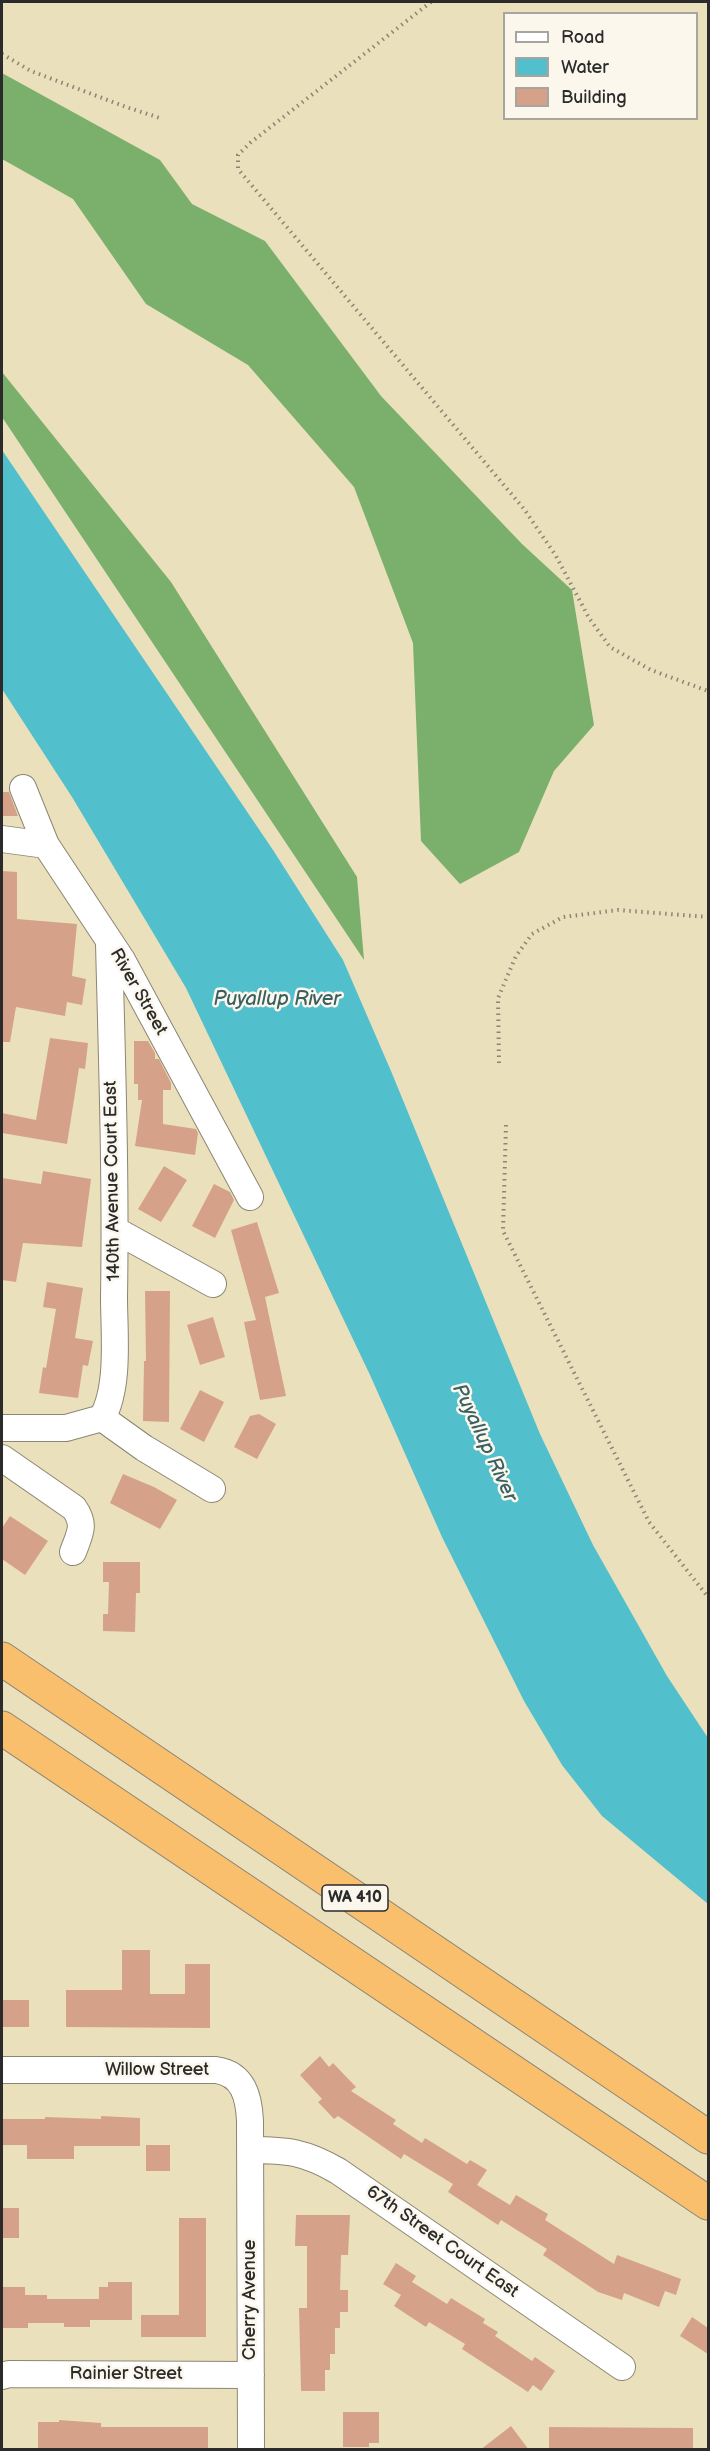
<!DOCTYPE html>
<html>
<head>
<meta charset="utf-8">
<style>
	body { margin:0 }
	#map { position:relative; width:710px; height:2451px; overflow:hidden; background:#ebe0bc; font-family:"Balsamiq Sans",sans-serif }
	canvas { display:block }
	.frame { position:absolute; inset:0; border:3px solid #2b2b2b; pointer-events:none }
	.legend { position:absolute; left:503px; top:12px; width:195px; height:108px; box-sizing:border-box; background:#fbf7ec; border:2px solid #a8a59f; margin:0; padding:8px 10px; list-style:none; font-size:18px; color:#2b2b2b }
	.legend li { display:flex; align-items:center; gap:12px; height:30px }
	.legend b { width:30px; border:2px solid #a8a59f }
</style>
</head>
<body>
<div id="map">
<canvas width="710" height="2451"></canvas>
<div class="frame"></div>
<ul class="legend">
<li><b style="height:8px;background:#fff"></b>Road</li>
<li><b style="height:16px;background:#52bfcc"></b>Water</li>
<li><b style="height:16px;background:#d5a289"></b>Building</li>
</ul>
</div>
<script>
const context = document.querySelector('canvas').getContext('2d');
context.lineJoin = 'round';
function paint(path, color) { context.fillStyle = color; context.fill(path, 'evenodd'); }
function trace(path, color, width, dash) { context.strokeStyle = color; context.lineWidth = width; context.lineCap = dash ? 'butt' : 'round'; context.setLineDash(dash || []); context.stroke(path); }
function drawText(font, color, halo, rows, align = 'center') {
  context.font = font + ' "Balsamiq Sans",sans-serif'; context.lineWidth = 5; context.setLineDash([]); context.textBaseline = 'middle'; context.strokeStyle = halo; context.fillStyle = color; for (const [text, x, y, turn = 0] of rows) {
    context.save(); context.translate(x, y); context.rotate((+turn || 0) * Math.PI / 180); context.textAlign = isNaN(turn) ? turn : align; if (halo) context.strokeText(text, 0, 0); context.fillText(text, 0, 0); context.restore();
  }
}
paint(new Path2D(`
	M2,73L160,160L192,204L265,241L381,396L522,544L572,590L594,725L554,771L519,852L460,884L421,841L413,643L354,487L248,365L146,304L73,199L2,159Z
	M2,372L171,582L357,877L364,960L2,417Z`), '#7ab06c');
paint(new Path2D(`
	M2,450L273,850L343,960L391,1071L540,1434L593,1545L667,1676L708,1738V1904L602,1816L562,1765L524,1701L442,1537L370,1375L186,988L72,797L2,689Z`), '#52bfcc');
paint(new Path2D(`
	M2,792H9L18,816H2Z
	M2,871L17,872V919L77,924L72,976L86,979L82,1005L67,1002L65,1016L16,1007L10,1042H2Z
	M50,1038L88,1043L85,1069L79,1068L67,1144L2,1133V1113L36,1120Z
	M134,1041H148L155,1053V1059H159L171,1083V1090H163V1124L196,1129L198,1133L195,1155L135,1146L142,1100H138V1084H134Z
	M164,1166L187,1180L161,1222L138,1209Z
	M43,1171L91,1179L82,1247L23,1243L16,1282L2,1280V1178L41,1184Z
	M214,1184L230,1192L234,1200L215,1238L192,1226Z
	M257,1222L279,1293L265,1297L286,1396L260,1400L244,1322L256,1320L231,1230Z
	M47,1282L83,1288L75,1338L93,1341L88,1366L83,1365L78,1398L39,1393L43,1367L46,1368L56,1309L43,1307Z
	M145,1291H170L169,1422L143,1421L144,1361H146Z
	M213,1317L225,1357L200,1365L187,1325Z
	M200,1390L224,1402L204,1442L180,1429Z
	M259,1414L276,1424L257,1459L234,1447L250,1416Z
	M123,1474L154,1487L177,1500L160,1529L110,1503Z
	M10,1516L48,1541L25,1575L2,1559V1528Z
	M103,1562H140V1593H136L135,1632L103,1631V1614H108L109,1582H103Z
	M122,1950H150V1994H185V1964H210V2028L66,2027V1990H122Z
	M2,2000H29V2027H2Z
	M320,2056L329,2067L333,2063L356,2087L351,2091L396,2120L393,2124L422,2143L425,2138L467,2164L470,2160L487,2170L477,2185L510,2205L516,2195L548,2214L545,2220L614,2264L617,2255L681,2279L676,2295L665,2291L659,2307L624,2293L622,2300L598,2292L543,2255L547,2249L501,2220L498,2225L448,2192L453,2184L404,2154L401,2159L338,2116L334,2119L318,2102L322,2099L300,2075Z
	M101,2116L140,2118V2146H74V2159H27V2145H2V2119H45V2117L101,2119Z
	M146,2145H170V2171H146Z
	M2,2208H19V2238H2Z
	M296,2215H350L348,2255H341L340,2290H348V2312H340V2328H335V2354H330V2370H325V2391H301L299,2308H307V2246H295Z
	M179,2218H206V2337H141V2315H179Z
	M396,2263L416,2276L412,2282L447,2304L451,2298L485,2319L483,2323L498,2332L495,2336L532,2361L535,2357L555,2371L541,2391L533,2385L528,2392L462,2349L465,2344L429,2322L426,2327L394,2306L401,2295L383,2284Z
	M108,2282H132V2320H90V2327H64V2323H28V2328H2V2287H25V2295H47V2299H99V2287H108Z
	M692,2317L708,2328V2354L680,2336Z
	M343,2412H379V2443H369V2447H343Z
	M59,2420L101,2423V2427H208V2450H38V2422H59Z
	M511,2426L529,2450H480Z
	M549,2427L693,2428V2450H549Z`), '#d5a289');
const minor = new Path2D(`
	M23,788L46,845L122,960L250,1197
	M2,839L46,845
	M115,1230L213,1284
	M102,1418C120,1387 114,1332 114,1297C116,1179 112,1061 109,943
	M102,1418L144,1448L212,1489
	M2,1428H66L102,1418
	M2,1458L74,1508C86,1525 80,1533 73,1552
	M2,2070H216C244,2074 249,2098 250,2121L251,2450
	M250,2150C288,2150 305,2152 338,2171L622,2367
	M2,2376L9,2374L251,2375`);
const highway = new Path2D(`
	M2,1659L708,2137
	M2,1728L708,2203`);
trace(minor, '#8b8674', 28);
trace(highway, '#8b8674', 35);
trace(new Path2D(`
	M431,2L250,143L238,155V169L524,509L556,556L589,618L610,647L651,670L708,691
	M2,54L31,71L126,107L160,118
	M499,1063L498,998L516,956L532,934L563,917L618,910L708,917
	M506,1125L503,1231L649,1522L708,1597`), '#8b8674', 4, [1.5, 4.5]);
trace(minor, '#fff', 26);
trace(highway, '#f9bf6d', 33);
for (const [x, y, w] of [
	[355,1898,66]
]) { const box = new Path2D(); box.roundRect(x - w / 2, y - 13, w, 26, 4.5); context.fillStyle = '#fbf7ec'; context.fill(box); trace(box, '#2b2b2b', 1.5); }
drawText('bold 16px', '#2b2b2b', null, [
	["WA 410",355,1898]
]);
drawText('18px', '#2b2b2b', '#fbf7ec', [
	["River Street",138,992,60],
	["140th Avenue Court East",113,1181,-91],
	["Willow Street",157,2070],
	["67th Street Court East",442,2242,35],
	["Cherry Avenue",250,2300,-90],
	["Rainier Street",126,2374]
]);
drawText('italic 20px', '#395f63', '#fbf7ec', [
	["Puyallup River",277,1000],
	["Puyallup River",484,1443,65]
]);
</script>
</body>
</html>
